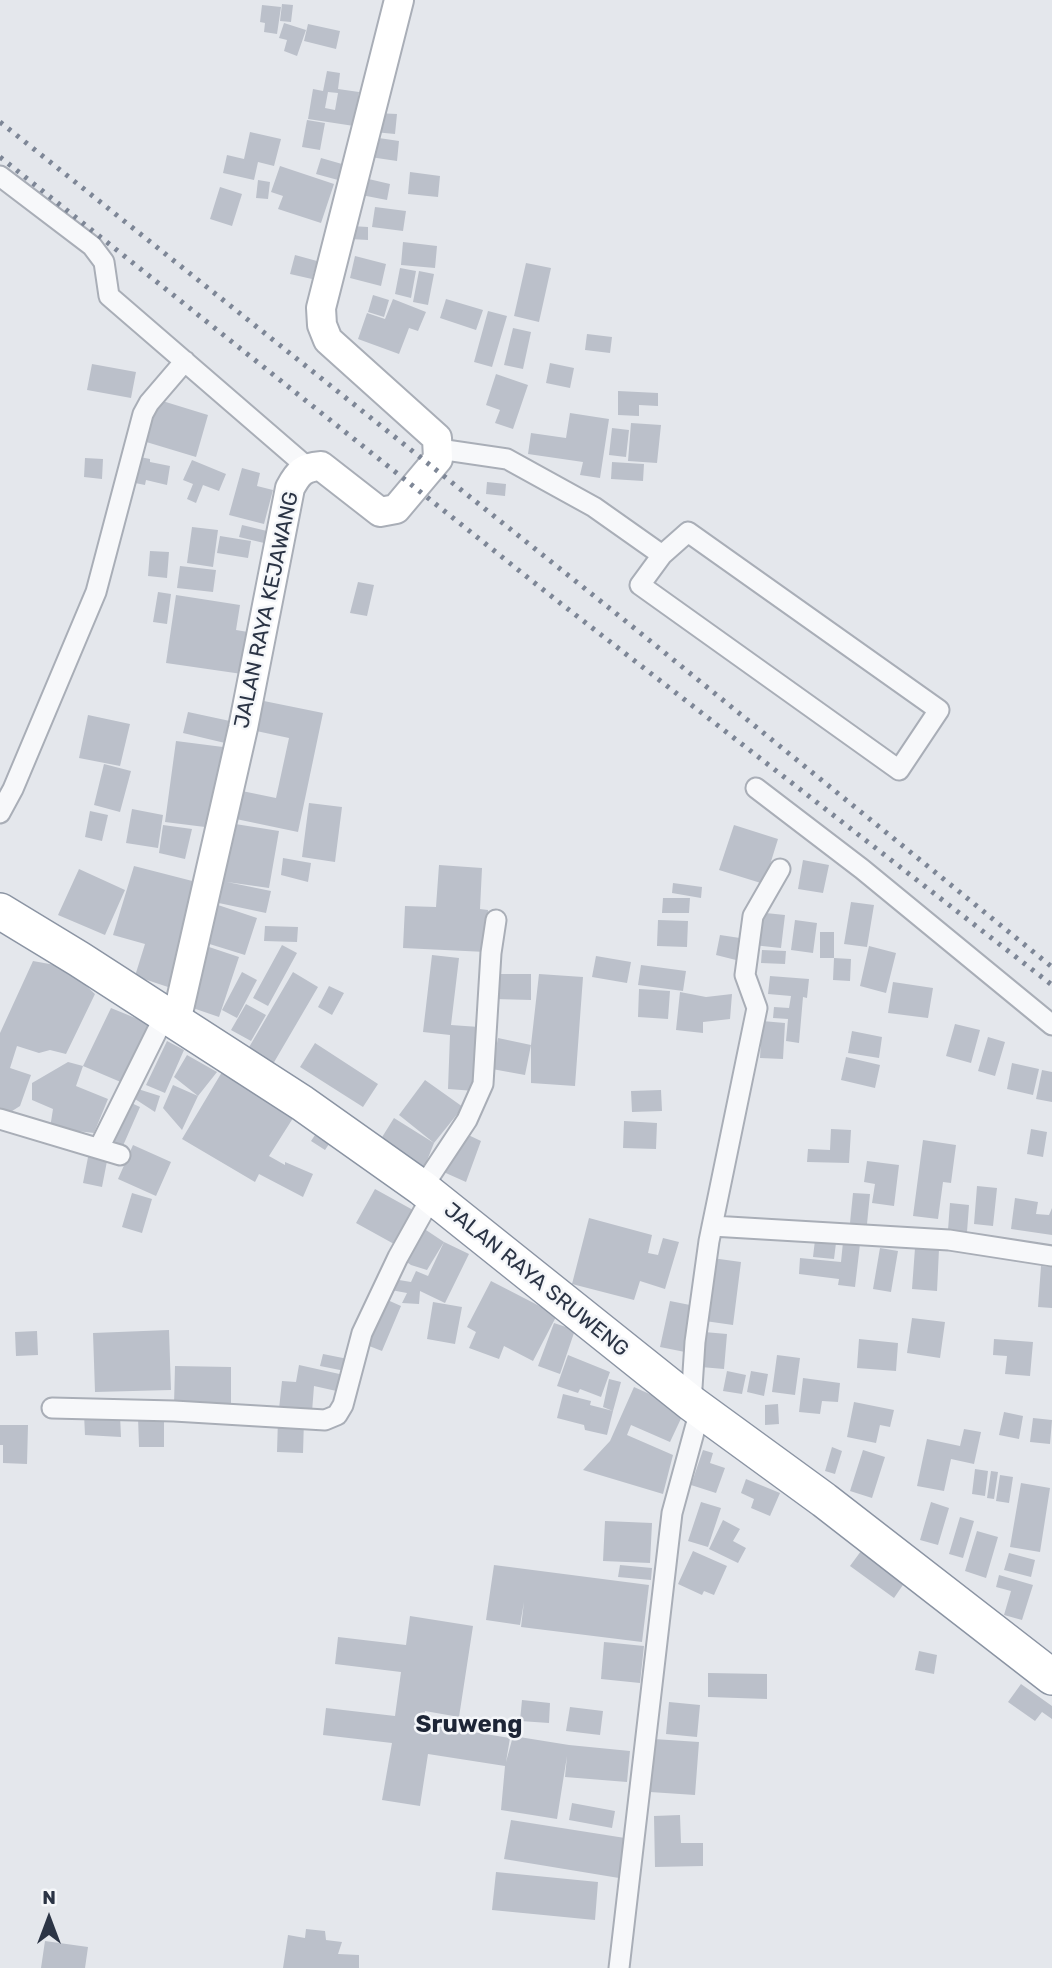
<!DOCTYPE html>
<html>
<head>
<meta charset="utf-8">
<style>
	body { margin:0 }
	#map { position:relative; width:1052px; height:1968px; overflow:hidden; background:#e4e7ec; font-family:Rubik,sans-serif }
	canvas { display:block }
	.north { position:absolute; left:14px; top:1884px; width:70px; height:70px; -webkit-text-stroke:5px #f4f6f9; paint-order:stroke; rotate:0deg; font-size:19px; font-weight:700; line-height:28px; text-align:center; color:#2b3445 }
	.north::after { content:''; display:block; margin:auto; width:24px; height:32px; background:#2b3445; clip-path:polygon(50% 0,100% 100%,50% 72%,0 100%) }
</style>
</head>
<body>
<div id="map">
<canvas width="1052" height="1968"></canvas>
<div class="north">N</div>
</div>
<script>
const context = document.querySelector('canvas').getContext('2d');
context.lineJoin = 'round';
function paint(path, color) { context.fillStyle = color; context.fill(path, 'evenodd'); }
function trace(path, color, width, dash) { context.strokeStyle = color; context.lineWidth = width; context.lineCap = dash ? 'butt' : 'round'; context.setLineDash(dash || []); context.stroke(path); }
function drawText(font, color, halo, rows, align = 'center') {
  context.font = font + ' Rubik,sans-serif'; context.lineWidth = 5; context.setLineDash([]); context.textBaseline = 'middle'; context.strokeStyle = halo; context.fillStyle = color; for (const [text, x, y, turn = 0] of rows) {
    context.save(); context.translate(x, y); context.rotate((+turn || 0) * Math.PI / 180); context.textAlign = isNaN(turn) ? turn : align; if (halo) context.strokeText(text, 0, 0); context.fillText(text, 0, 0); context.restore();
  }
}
paint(new Path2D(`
	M282,4L293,5L291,22L280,21Z
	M262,5L281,7L277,34L264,32L265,23L260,22Z
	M284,23L306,30L297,56L284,51L287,40L279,38Z
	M308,24L340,31L336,49L304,41Z
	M327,71L340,73L338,89L359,92L354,126L308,119L313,89L323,91ZM328,92L338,93L335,110L325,108Z
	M376,113L397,114L395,134L374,132Z
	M307,120L325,123L320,150L302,147Z
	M250,132L281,139L274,166L258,162L254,180L223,173L227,155L244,159Z
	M372,137L399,141L397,161L370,157Z
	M321,158L342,164L338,180L316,174Z
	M280,166L334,184L321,223L278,209L283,196L271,192Z
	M410,172L440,176L438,197L408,194Z
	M360,177L390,184L387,200L356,194Z
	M258,180L270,182L268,199L256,198Z
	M220,187L242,194L232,226L210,219Z
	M375,207L406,211L403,231L372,227Z
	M351,226L368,227V240L350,239Z
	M403,242L437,246L435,268L401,265Z
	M295,255L317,261L312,279L290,274Z
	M355,256L386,264L381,286L350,278Z
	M526,263L551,268L539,322L514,316Z
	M400,268L416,271L411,298L395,294Z
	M419,271L434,274L428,305L413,302Z
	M373,295L389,300L384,317L368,312Z
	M393,299L426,312L418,331L409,328L399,354L358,339L367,313L385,319Z
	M446,299L483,310L476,330L440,318Z
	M488,311L507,316L492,367L474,362Z
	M513,328L531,332L523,369L504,365Z
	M587,334L612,337L610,353L585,350Z
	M550,363L574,368L570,388L546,383Z
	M92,364L136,372L131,398L87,390Z
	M496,374L528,385L513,429L495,423L500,410L486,405Z
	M618,391L658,393V406L639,405V416L618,415Z
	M156,399L208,415L196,457L143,441Z
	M570,413L609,419L600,478L580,475L583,462L528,454L531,433L566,438Z
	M631,423L661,425L657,463L628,461Z
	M612,428L629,430L626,457L609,455Z
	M135,456L150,459V462L170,466L167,485L146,480L145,485L130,482Z
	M85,458L103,459L102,479L84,477Z
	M192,460L226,474L219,491L203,485L196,503L187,499L193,484L183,480Z
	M612,462L644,464L643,481L611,479Z
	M242,468L260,473L257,486L273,490L264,524L229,515Z
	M487,482L506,484L505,496L486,494Z
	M242,525L267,531L264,543L239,537Z
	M192,527L218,530L213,567L187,563Z
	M220,536L251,541L248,558L217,553Z
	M150,551L169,552L167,578L148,576Z
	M180,566L216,570L213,592L177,588Z
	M358,582L374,585L367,616L350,613Z
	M158,592L171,594L167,624L153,622Z
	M176,595L240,605L236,630L248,632L242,674L166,663Z
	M254,699L323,713L298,832L236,819L242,791L276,798L289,738L247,729Z
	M188,712L230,721L225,743L183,733Z
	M88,715L130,724L120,766L79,758Z
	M176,741L223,747L213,828L165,822Z
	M104,764L131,771L120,812L94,805Z
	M309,803L342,807L335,862L302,857Z
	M132,809L163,815L158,848L126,843Z
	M90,811L108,815L102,841L85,837Z
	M229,823L279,831L269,888L227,882L271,891L266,913L214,902Z
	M163,825L192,829L185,859L159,853Z
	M734,825L778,839L764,884L719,870Z
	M283,858L311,863L308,882L281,875Z
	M803,860L829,865L823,893L798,889Z
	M439,865L482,868L480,909L488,910L486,952L403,948L405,906L436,907Z
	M134,866L204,884L174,989L135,976L145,944L113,935Z
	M79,869L125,890L105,935L58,915Z
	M673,883L702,887L701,898L672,893Z
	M663,898H690L689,913H662Z
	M851,902L874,905L867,947L844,944Z
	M215,904L257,918L245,955L203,942Z
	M756,912L785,915L781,948L753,945Z
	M658,920L688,921L687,947L657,946Z
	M795,920L817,923L813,953L791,950Z
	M265,926L298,927L297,942L264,941Z
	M820,932H834V958L851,959L850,981L833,980L834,958H820Z
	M720,935L740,938L736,960L716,955Z
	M282,945L297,953L268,1006L253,998Z
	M206,946L239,957L219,1017L187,1006Z
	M869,946L896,953L886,993L860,986Z
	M762,950L786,951L785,964L761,963Z
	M432,955L459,958L451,1025L479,1027L475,1091L448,1089L450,1035L423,1032Z
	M596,956L631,962L627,983L592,977Z
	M33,961L66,967L95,994L66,1054L50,1050L39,1053L17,1046L10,1068L31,1075L20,1106L9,1113L0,1111V1033Z
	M641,965L686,971L683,991L638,985Z
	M242,972L257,980L237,1018L222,1010Z
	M293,972L318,987L273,1064L248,1049Z
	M495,974H531V1000L495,999Z
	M539,974L583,977L575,1086L531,1083V1045Z
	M770,976L809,979L807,998L803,997L799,1043L786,1041L788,1019L773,1018L774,1007L789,1008L791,996L768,994Z
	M893,982L933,988L928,1018L888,1013Z
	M329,986L344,993L332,1015L318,1007Z
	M639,989L670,991L668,1019L638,1017Z
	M680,992L706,997L732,994L730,1019L703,1022V1033L676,1030Z
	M246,1004L266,1015L251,1041L231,1030Z
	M111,1008L150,1024L123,1083L83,1066Z
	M762,1021L785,1023L783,1059L760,1058Z
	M955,1024L980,1030L971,1063L946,1056Z
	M852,1031L882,1037L879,1058L848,1053Z
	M988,1037L1005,1042L995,1076L978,1071Z
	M498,1038L531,1045L525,1075L492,1069Z
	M167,1041L184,1050L165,1093L146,1085Z
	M315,1043L378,1084L363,1107L300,1067Z
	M187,1055L217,1072L198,1096L174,1077Z
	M846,1057L880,1065L875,1088L841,1080Z
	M68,1062L83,1066L76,1086L108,1099L94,1133L50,1128L53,1109L32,1100V1083Z
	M1012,1063L1039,1069L1033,1095L1007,1089Z
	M1042,1070L1052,1072V1102L1036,1099Z
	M222,1072L295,1115L269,1156L285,1165V1162L313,1174L303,1197L259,1174L255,1182L182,1139Z
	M425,1080L463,1107L434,1143L424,1168L379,1142L394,1118L434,1143L399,1115Z
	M173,1085L198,1096L182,1130L163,1108Z
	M138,1089L160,1096L155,1112L135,1099Z
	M661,1090L662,1111L632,1112L631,1091Z
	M125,1100L140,1107L122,1148L106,1141Z
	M624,1121L657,1123L656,1149L623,1148Z
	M831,1129L851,1130L849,1163L807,1162L808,1149L830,1150Z
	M1031,1129L1047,1132L1043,1157L1027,1154Z
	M462,1132L481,1141L466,1182L439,1170Z
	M315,1135L329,1144L325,1150L311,1141Z
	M923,1140L956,1145L951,1183L943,1182L938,1219L913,1216Z
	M133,1145L171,1162L156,1196L118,1179Z
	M89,1152L108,1156L102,1187L83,1183Z
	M867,1161L899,1165L894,1206L872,1203L875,1184L864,1182Z
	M977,1186L997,1188L993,1226L974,1224Z
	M375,1189L413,1210L394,1244L356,1223Z
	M132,1193L152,1199L142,1233L122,1227Z
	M853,1193L870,1194L867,1224L850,1223Z
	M1015,1198L1038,1202L1036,1214L1049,1215L1052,1208V1235L1011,1229Z
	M950,1203L969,1205L967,1232L948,1230Z
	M589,1218L652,1235L648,1253L658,1255L663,1238L679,1242L665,1289L640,1281L634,1300L572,1284Z
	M417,1224L444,1242L469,1254L445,1303L420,1291L419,1304L402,1303L407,1293L391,1290L393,1279L411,1282L416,1271L428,1276L444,1242L427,1270L411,1265L401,1258Z
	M815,1240L836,1243L834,1259L813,1257Z
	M843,1242L860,1244L855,1287L838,1285L839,1279L799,1274L800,1258L841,1262Z
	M880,1248L898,1251L891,1292L873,1289Z
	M915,1248L939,1249L937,1291L912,1289Z
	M712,1258L741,1262L733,1325L705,1321Z
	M1041,1266L1052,1267V1308L1038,1307Z
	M491,1281L557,1315L533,1361L504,1346L499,1359L469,1348L476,1332L467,1327Z
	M383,1298L401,1306L382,1351L364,1344Z
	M670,1301L695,1306L685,1352L660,1347Z
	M433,1302L462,1307L455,1344L427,1339Z
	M912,1318L945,1322L940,1358L907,1353Z
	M554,1323L575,1330L560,1374L538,1366Z
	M169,1330L171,1390L95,1392L93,1333Z
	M37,1331L38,1355L16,1356L15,1332Z
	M704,1332L727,1334L724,1369L701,1367Z
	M859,1339L898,1343L896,1371L857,1368Z
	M994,1339L1033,1342L1030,1376L1005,1374L1007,1356L993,1355Z
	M323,1354L348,1359L345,1371L320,1366Z
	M568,1355L610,1372L601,1397L580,1389L578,1393L557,1386Z
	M777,1355L800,1358L795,1395L772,1392Z
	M299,1365L344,1375L341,1392L314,1386L312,1412L279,1409L282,1381L296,1382Z
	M175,1366L231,1367V1405H174Z
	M727,1371L746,1375L742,1394L723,1391Z
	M751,1371L768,1374L764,1396L747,1392Z
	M803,1378L840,1383L838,1402L822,1401L820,1414L799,1412Z
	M609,1379L621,1382L613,1411L603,1407Z
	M634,1387L685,1410L670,1442L631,1425L627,1435L673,1455L663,1494L583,1470L610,1441Z
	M563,1394L591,1401L590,1405L613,1411L607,1435L585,1430L584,1425L557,1418Z
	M854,1402L894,1410L890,1427L880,1425L876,1443L847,1437Z
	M778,1404L779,1424L765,1425V1405Z
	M1004,1412L1023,1416L1019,1439L999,1435Z
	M84,1414L120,1415L121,1437L85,1435Z
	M138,1417H164V1447H139Z
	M1033,1418L1052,1420L1050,1444L1030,1442Z
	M278,1419L304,1420L303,1453L277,1452Z
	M0,1425H28L27,1464L3,1463V1445H0Z
	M964,1429L981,1432L974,1464L951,1459L944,1491L917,1486L927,1439L960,1446Z
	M832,1447L842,1451L835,1474L825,1471Z
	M703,1450L713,1453L710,1463L725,1468L716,1493L691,1485Z
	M863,1450L885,1457L872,1498L850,1491Z
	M975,1469L988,1471L985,1496L972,1494Z
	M991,1471L998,1472L994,1499L987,1498Z
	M1000,1475L1013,1477L1009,1503L996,1501Z
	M746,1479L780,1493L770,1516L751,1508L754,1499L741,1493Z
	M1021,1483L1050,1488L1040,1552L1010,1547Z
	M701,1502L721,1508L708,1547L688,1541Z
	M931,1502L949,1508L938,1545L920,1540Z
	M960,1517L974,1521L963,1558L949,1554Z
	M723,1520L740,1529L733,1541L746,1548L738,1563L709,1549Z
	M605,1521L652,1523L650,1563L603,1561Z
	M977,1531L998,1537L986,1578L965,1571Z
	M693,1551L727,1566L714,1595L704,1591L702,1595L678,1584Z
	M861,1551L905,1582L894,1598L850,1566Z
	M1009,1553L1035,1560L1031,1577L1004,1570Z
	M494,1565L649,1585L642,1642L521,1627L524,1602L520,1625L486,1620Z
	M620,1565L652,1568L651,1580L618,1577Z
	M999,1575L1033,1585L1022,1620L1004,1615L1011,1591L996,1587Z
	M410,1616L473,1626L459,1717L425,1711L423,1724L510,1738L506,1762L513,1736L569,1745L630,1751L627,1782L565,1777L567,1756L557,1819L501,1810L505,1766L428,1754L420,1806L382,1800L392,1743L323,1735L326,1708L395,1716L401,1672L335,1664L338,1637L406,1645Z
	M604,1642L644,1646L640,1683L601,1679Z
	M919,1651L937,1655L934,1674L915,1670Z
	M708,1673L767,1674V1699L708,1697Z
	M1021,1684L1052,1706V1719L1042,1712L1035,1721L1008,1702Z
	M522,1700L550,1703L549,1723L520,1721Z
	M669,1702L700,1705L697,1737L666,1734Z
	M570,1707L603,1711L600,1735L566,1731Z
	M654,1739L699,1742L695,1795L650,1792Z
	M572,1803L615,1811L612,1828L569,1820Z
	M680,1815L681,1843H703V1866L655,1867L654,1816Z
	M511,1820L625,1838L619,1878L504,1859Z
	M496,1872L598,1882L595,1920L492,1910Z
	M306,1929L325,1931L326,1940L342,1942L338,1954L359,1955V1968H283L288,1935L305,1938Z
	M45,1941L88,1947L85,1968H41Z`), '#bbc0ca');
const street = new Path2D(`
	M0,176L92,246L104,262L109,296L307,467
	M439,449L507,459L594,507L662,555
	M688,532L939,710L899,770L640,585L662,555Z
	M756,788L862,869L1052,1025
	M0,813L13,789L96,592L143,414L149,403L185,361
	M0,1119L120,1155
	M99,1148L165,1015
	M422,1188L467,1120L483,1084L491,953L496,920
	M712,1226L949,1240L1052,1256
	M691,1403L695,1342L709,1241L757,1008L745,975L753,916L780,869
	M52,1408L174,1411L325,1420L337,1415L343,1405L362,1333L398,1257L432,1196
	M619,1968L672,1513L700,1410`);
const secondary = new Path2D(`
	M176,1022L243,728L290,488C298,473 303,467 321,466L380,512L396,509L438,459L437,438L328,340L322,325L321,308L399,0`);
const highway = new Path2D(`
	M0,911L79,959L302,1103L422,1188L691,1403L824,1500L1052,1677`);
trace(street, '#a9aeb7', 23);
trace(secondary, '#a9aeb7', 32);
trace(highway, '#8b94a3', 38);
trace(street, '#f7f8fa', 19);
trace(secondary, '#fff', 28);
trace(highway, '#fff', 35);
trace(new Path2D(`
	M0,122L628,623L1052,967
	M0,157L546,592L1052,985`), '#7d8696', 5, [3.5, 7]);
drawText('21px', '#2b3445', '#f4f6f9', [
	["JALAN RAYA KEJAWANG",267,610,-78],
	["JALAN RAYA SRUWENG",536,1280,39]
]);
drawText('bold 24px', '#1d2536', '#f4f6f9', [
	["Sruweng",469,1725]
]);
</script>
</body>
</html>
